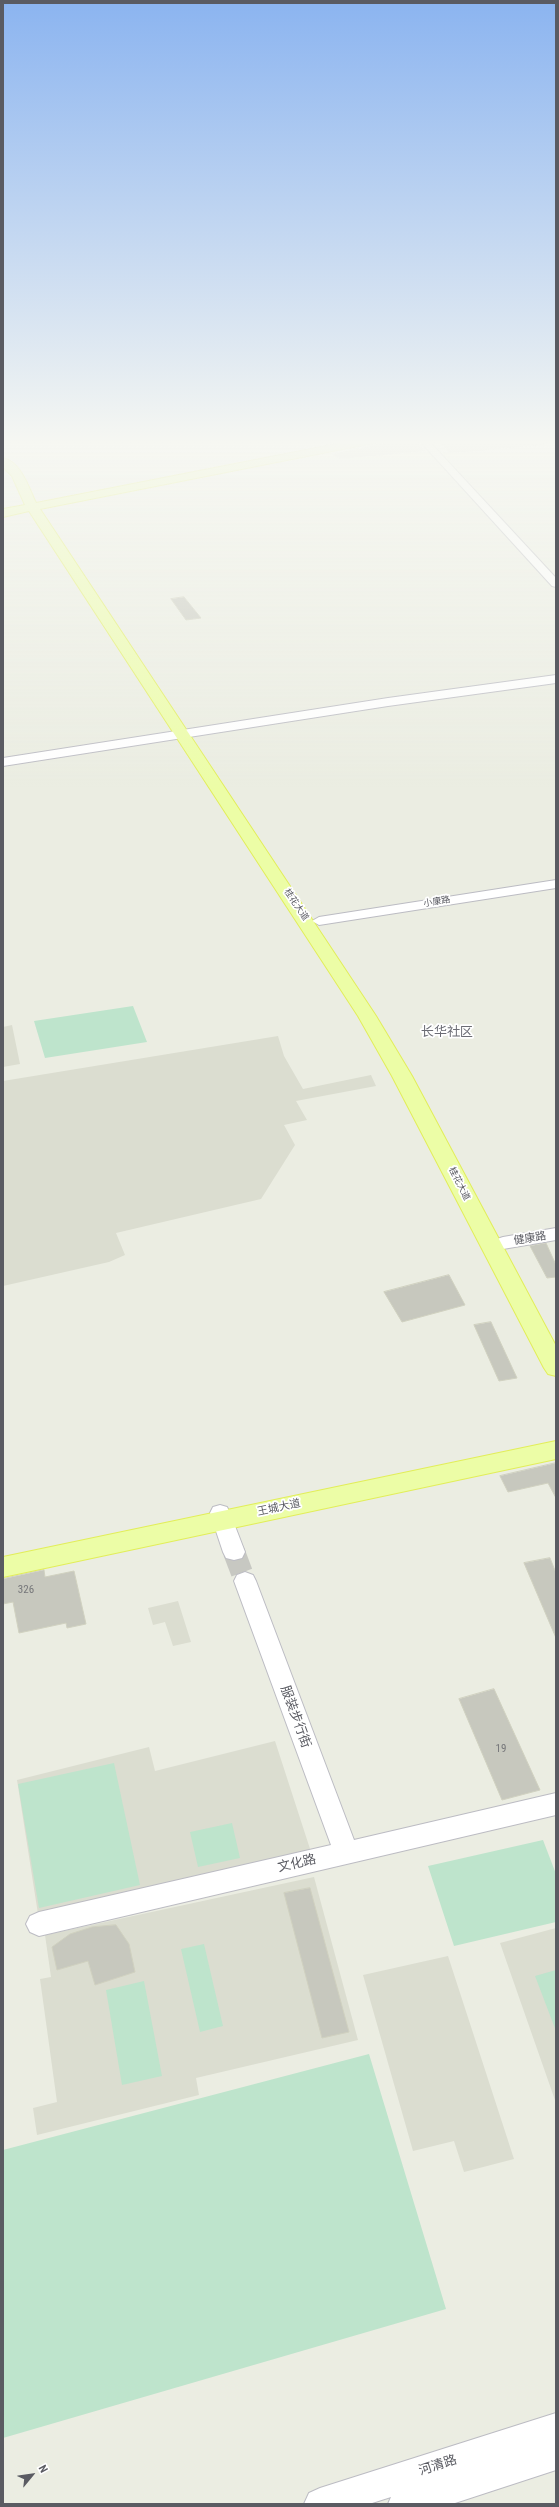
<!DOCTYPE html>
<html>
<head>
<meta charset="utf-8">
<style>
	body { margin:0 }
	#map { position:relative; width:559px; height:2507px; overflow:hidden; background:#ebede2; font-family:"Roboto Condensed",sans-serif }
	canvas { display:block }
	.frame { position:absolute; inset:0; border:4px solid #5a5b62; pointer-events:none }
	.north { position:absolute; left:12px; top:2455px; width:40px; height:40px; -webkit-text-stroke:3px #fff; paint-order:stroke; rotate:61deg; font-size:11px; font-weight:700; line-height:16px; text-align:center; color:#5a5b62 }
	.north::after { content:''; display:block; margin:auto; width:14px; height:18px; background:#5a5b62; clip-path:polygon(50% 0,100% 100%,50% 72%,0 100%) }
</style>
</head>
<body>
<div id="map">
<canvas width="559" height="2507"></canvas>
<div class="frame"></div>
<div class="north">N</div>
</div>
<script>
const context = document.querySelector('canvas').getContext('2d');
context.lineJoin = 'round';
function paint(path, color) { context.fillStyle = color; context.fill(path, 'evenodd'); }
function trace(path, color, width, dash) { context.strokeStyle = color; context.lineWidth = width; context.lineCap = dash ? 'butt' : 'round'; context.setLineDash(dash || []); context.stroke(path); }
function drawText(font, color, halo, rows, align = 'center') {
  context.font = font + ' "Roboto Condensed","Noto Sans SC",sans-serif'; context.lineWidth = 3.5; context.setLineDash([]); context.textBaseline = 'middle'; context.strokeStyle = halo; context.fillStyle = color; for (const [text, x, y, turn = 0] of rows) {
    context.save(); context.translate(x, y); context.rotate((+turn || 0) * Math.PI / 180); context.textAlign = isNaN(turn) ? turn : align; if (halo) context.strokeText(text, 0, 0); context.fillText(text, 0, 0); context.restore();
  }
}
paint(new Path2D(`
	M405,439H411L426,451L340,459L332,454Z
	M437,439H539L545,445L450,453Z`), '#deded6');
paint(new Path2D(`
	M12,1025L20,1064L3,1067V1027Z
	M278,1036L284,1056L303,1089L371,1075L376,1086L296,1101L307,1120L284,1125L295,1145L261,1199L116,1233L125,1255L109,1262L3,1286V1081Z
	M178,1601L191,1642L173,1646L165,1622L153,1625L148,1608Z
	M275,1741L312,1855L38,1914L17,1780L149,1747L155,1771Z
	M314,1877L358,2040L196,2078L199,2095L37,2135L33,2108L57,2102L40,1979L51,1977L45,1935Z
	M556,1928V2103L500,1943Z
	M448,1956L514,2159L464,2172L454,2141L413,2151L363,1975Z`), '#dbddd0');
paint(new Path2D(`
	M133,1006L147,1042L45,1058L34,1021Z
	M114,1763L140,1885L39,1908L18,1784Z
	M232,1823L240,1858L198,1867L190,1832Z
	M543,1840L556,1874V1922L454,1946L428,1866Z
	M204,1944L223,2026L200,2032L181,1949Z
	M556,1970V2031L535,1976Z
	M144,1981L162,2076L122,2085L106,1990Z
	M369,2054L446,2309L3,2438V2150Z`), '#bee4cc');
const building = new Path2D(`
	M184,597L201,618L186,620L171,599Z
	M546,1243L556,1265V1277L547,1278L530,1246Z
	M449,1275L465,1305L402,1322L384,1292Z
	M491,1322L517,1378L499,1381L474,1325Z
	M556,1463V1498L548,1483L508,1492L500,1476Z
	M550,1558L556,1573V1638L524,1563Z
	M44,1570L45,1577L74,1571L86,1624L67,1628L66,1623L19,1633L13,1602L3,1604V1579Z
	M494,1689L540,1790L502,1800L459,1699Z
	M310,1888L349,2032L322,2038L284,1893Z
	M116,1925L129,1944L135,1972L95,1985L88,1961L57,1970L52,1947L70,1934L92,1927Z`);
paint(building, '#c7c8be');
trace(building, '#d0d1c0', 1);
trace(new Path2D(`
	M234,1552L245,1581`), '#c7c8c2', 22, [22, 11]);
const minor = new Path2D(`
	M418,439H427L556,578V587L552,586Z
	M556,675V683L388,706L3,766V758L388,698Z
	M556,880V888L319,925L312,921L319,917Z
	M556,1228V1240L503,1249L497,1247L494,1243L497,1239L503,1237Z
	M220,1505L227,1507L230,1513L245,1552L242,1558L234,1560L226,1558L223,1552L210,1513L213,1507Z
	M245,1572L253,1575L256,1581L354,1840L556,1793V1815L39,1936L30,1932L26,1924L30,1916L39,1912L331,1845L234,1581L237,1575Z
	M556,2413V2470L452,2504H388L391,2497L369,2504H304L309,2493L320,2488Z`);
const major = new Path2D(`
	M362,439H384L378,442L40,509L376,1016L412,1076L556,1346V1376L548,1374L544,1368L392,1076L358,1016L29,511L3,517V509L25,505L12,476L3,467V458C21,462 29,488 36,503Z
	M556,1441V1459L3,1577V1557Z`);
trace(minor, '#bcbcc3', 2);
trace(major, '#e2ee59', 2);
paint(minor, '#fff');
paint(major, '#ecfda6');
const sky = context.createLinearGradient(0, 0, 0, 790);
sky.addColorStop(0, '#8bb4f0');
sky.addColorStop(0.56, '#f6f7f2');
sky.addColorStop(1, '#f6f7f200');
context.fillStyle = sky;
context.fillRect(0, 0, 559, 790);
drawText('9px', '#5a5b62', '#fff', [
	["小康路",437,902,-10],
	["桂花大道",296,905,56],
	["桂花大道",459,1184,63]
]);
drawText('11px', '#5a5b62', '#fff', [
	["健康路",530,1239,-9],
	["王城大道",279,1508,-12]
]);
drawText('11px', '#757679', null, [
	["326",26,1590],
	["19",501,1749]
]);
drawText('13px', '#6b6c74', '#fff', [
	["长华社区",447,1033]
]);
drawText('13px', '#5a5b62', '#fff', [
	["服装步行街",295,1717,70],
	["文化路",297,1864,-13],
	["河清路",438,2466,-18]
]);
</script>
</body>
</html>
